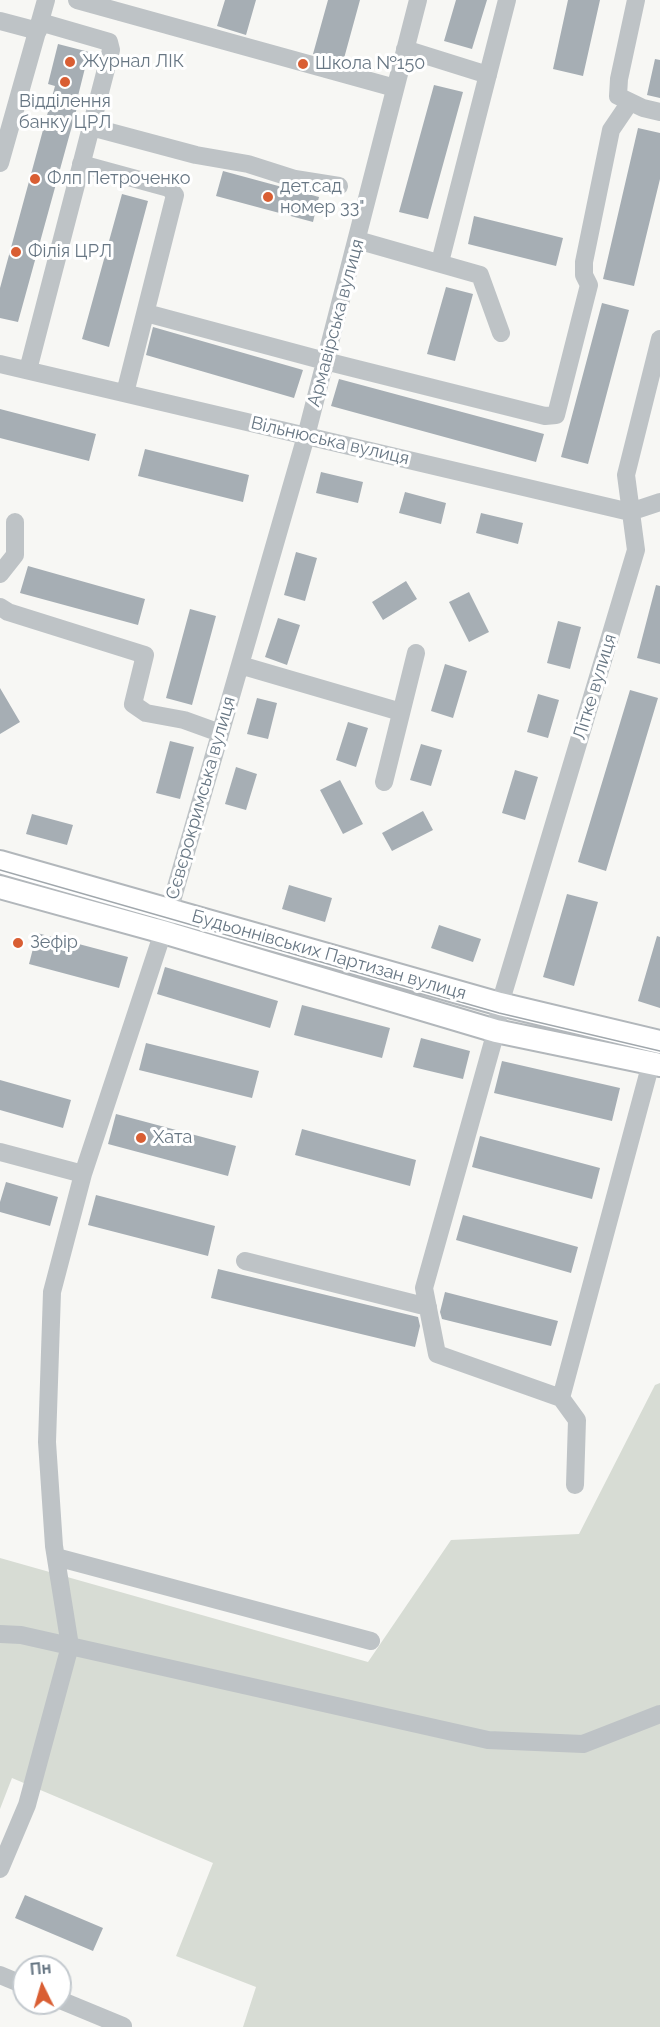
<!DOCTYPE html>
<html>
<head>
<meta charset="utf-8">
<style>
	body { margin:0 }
	#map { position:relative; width:660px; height:2027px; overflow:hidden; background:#f7f7f4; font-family:Raleway,sans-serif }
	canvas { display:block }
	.north { position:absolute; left:12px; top:1955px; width:60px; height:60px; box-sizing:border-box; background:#fff; border:2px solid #c3c9ce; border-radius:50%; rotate:355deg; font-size:16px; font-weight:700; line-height:24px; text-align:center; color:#687784 }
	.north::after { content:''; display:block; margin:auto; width:21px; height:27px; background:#d95e33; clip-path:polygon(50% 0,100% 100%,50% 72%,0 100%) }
</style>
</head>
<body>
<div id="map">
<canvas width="660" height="2027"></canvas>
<div class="north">Пн</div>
</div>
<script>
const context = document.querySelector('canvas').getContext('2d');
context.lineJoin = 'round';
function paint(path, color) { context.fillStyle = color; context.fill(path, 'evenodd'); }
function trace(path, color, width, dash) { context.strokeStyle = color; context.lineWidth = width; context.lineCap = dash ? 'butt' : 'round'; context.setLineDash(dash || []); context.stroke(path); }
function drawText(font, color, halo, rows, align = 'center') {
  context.font = font + ' Raleway,sans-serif'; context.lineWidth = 6; context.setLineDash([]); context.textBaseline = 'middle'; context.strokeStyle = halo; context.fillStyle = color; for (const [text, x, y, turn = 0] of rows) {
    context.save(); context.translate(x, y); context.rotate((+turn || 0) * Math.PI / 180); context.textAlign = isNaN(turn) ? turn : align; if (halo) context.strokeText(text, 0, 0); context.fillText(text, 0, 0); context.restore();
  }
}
paint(new Path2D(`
	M660,1383V2027H243L256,1987L176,1956L213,1863L12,1778L0,1809V1558L368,1662L451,1540L579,1534L655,1385Z`), '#d7dcd4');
paint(new Path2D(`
	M225,0H256L246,35L217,26Z
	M328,0H360L343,62L313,54Z
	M456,0H487L472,49L444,41Z
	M568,0H600L583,76L553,69Z
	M58,44L89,52L76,104H78L18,322L0,318V288L55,86L48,84Z
	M655,59L660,60V98L647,95Z
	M434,85L463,92L428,219L399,212Z
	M638,128L660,133V179L634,286L603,279Z
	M223,171L319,197L313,222L216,196Z
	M122,194L148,201L109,347L82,339Z
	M474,216L563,238L556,266L468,244Z
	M446,287L473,294L455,361L427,354Z
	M602,303L629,310L588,464L561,457Z
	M153,327L303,370L294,398L146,355Z
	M339,379L544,434L536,462L331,406Z
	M0,409L96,434L89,461L0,438Z
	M145,449L249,475L243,502L138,476Z
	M321,472L363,482L358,503L316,493Z
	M405,492L446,503L441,524L399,513Z
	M481,513L523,523L518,544L476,533Z
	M296,552L317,558L305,601L284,595Z
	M28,566L145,599L138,625L20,593Z
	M406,581L417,599L383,620L372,602Z
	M656,585L660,586V664L637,658Z
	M469,592L489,632L469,642L449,602Z
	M190,609L216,616L192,705L166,698Z
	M278,618L300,625L287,665L265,657Z
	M558,621L581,627L570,669L547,663Z
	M445,664L467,671L453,718L431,711Z
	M0,688L20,722L0,734Z
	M630,690L658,698L606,871L578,862Z
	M538,694L559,700L548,738L527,732Z
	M257,698L277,703L268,739L247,734Z
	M348,722L368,728L356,767L336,760Z
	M170,741L194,747L180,799L156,793Z
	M421,744L442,750L431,786L410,780Z
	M236,767L257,774L246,810L225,804Z
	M515,770L538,777L525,820L502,813Z
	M340,780L363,824L343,834L320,790Z
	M423,811L433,830L392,851L382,833Z
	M32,814L73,825L67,845L26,834Z
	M289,885L332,898L325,922L282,909Z
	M567,894L598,902L574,986L543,977Z
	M439,925L481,939L473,962L431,948Z
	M37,933L128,957L119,988L29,964Z
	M657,936L660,937V1008L638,1001Z
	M165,967L278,1001L270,1028L157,994Z
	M302,1005L390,1028L382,1058L294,1035Z
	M421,1038L470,1051L463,1079L413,1067Z
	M146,1043L259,1071L252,1098L139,1070Z
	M502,1061L620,1088L612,1121L494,1093Z
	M0,1080L71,1100L63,1128L0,1110Z
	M116,1114L236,1146L228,1176L108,1144Z
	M302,1129L416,1160L410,1186L295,1155Z
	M480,1136L600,1168L592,1199L472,1167Z
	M6,1182L58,1197L50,1226L0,1212V1202Z
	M96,1195L215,1226L208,1256L88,1225Z
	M463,1215L578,1247L571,1273L456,1240Z
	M218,1269L418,1317L420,1326L415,1347L211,1298Z
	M445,1292L558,1321L551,1346L442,1319L440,1312Z
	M25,1895L103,1928L93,1951L15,1918Z`), '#a6aeb4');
const major = new Path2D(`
	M0,862L500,1004L660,1042
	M0,887L163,932L496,1031L660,1065`);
trace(major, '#b2b7bb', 26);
trace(new Path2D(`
	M77,0L395,88
	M636,0L619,79L618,96L643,108L660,112
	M0,21L38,31
	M405,49L488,75
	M91,127L196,155L248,164L295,179L339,186
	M0,163L46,0
	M81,164L169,188L175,195L125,393
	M357,240L480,275L501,333
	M440,262L507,0
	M146,313L325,361L545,416L556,415L589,285L584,275V262L611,130L630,102
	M0,364L630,512L660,502
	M28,370L111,50L109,42L40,22
	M0,574L15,555V522
	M0,607L8,612L145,655L133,704L146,713L184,720L220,733
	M240,665L401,712
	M384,782L416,653
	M0,1152L83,1174
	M245,1261L428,1307
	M561,1398L651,1063
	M575,1485L577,1420L561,1398L437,1354L424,1288L496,1031L500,1004L636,550L626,475L660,339
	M56,1557L371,1641
	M0,1634L21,1635L488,1740L583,1744L660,1714
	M0,1869L27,1805L70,1646L54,1546L47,1442L52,1292L83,1174L163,932L306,436L418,0
	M0,1975L24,1985
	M60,2000L123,2026`), '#bec3c6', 18);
trace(major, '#fff', 22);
trace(new Path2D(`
	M0,870L499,1013L660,1051`), '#a0a7ac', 1.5);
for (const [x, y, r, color] of [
	[70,62,6,"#d95e33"],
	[303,64,6,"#d95e33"],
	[65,82,6,"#d95e33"],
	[35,179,6,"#d95e33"],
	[268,197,6,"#d95e33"],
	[16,252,6,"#d95e33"],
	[18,943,6,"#d95e33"],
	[141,1138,6,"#d95e33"]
]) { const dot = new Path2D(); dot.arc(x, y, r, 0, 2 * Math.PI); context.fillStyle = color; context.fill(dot); trace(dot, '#fff', 2); }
drawText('18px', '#687784', '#fff', [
	["Журнал ЛІК",82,62],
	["Школа №150",315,64],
	["Відділення",65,102,"center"],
	["банку ЦРЛ",65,123,"center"],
	["Флп Петроченко",47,179],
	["дет.сад",280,187],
	["номер 33\"",280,208],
	["Філія ЦРЛ",28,252],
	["Зефір",30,943],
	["Хата",153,1138]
], 'left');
drawText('18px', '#687784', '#fff', [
	["Армавірська вулиця",336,323,-75],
	["Вільнюська вулиця",330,441,13],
	["Літке вулиця",595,687,-73],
	["Сєвєрокримська вулиця",201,798,-74],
	["Будьоннівських Партизан вулиця",329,955,16]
]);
</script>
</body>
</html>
